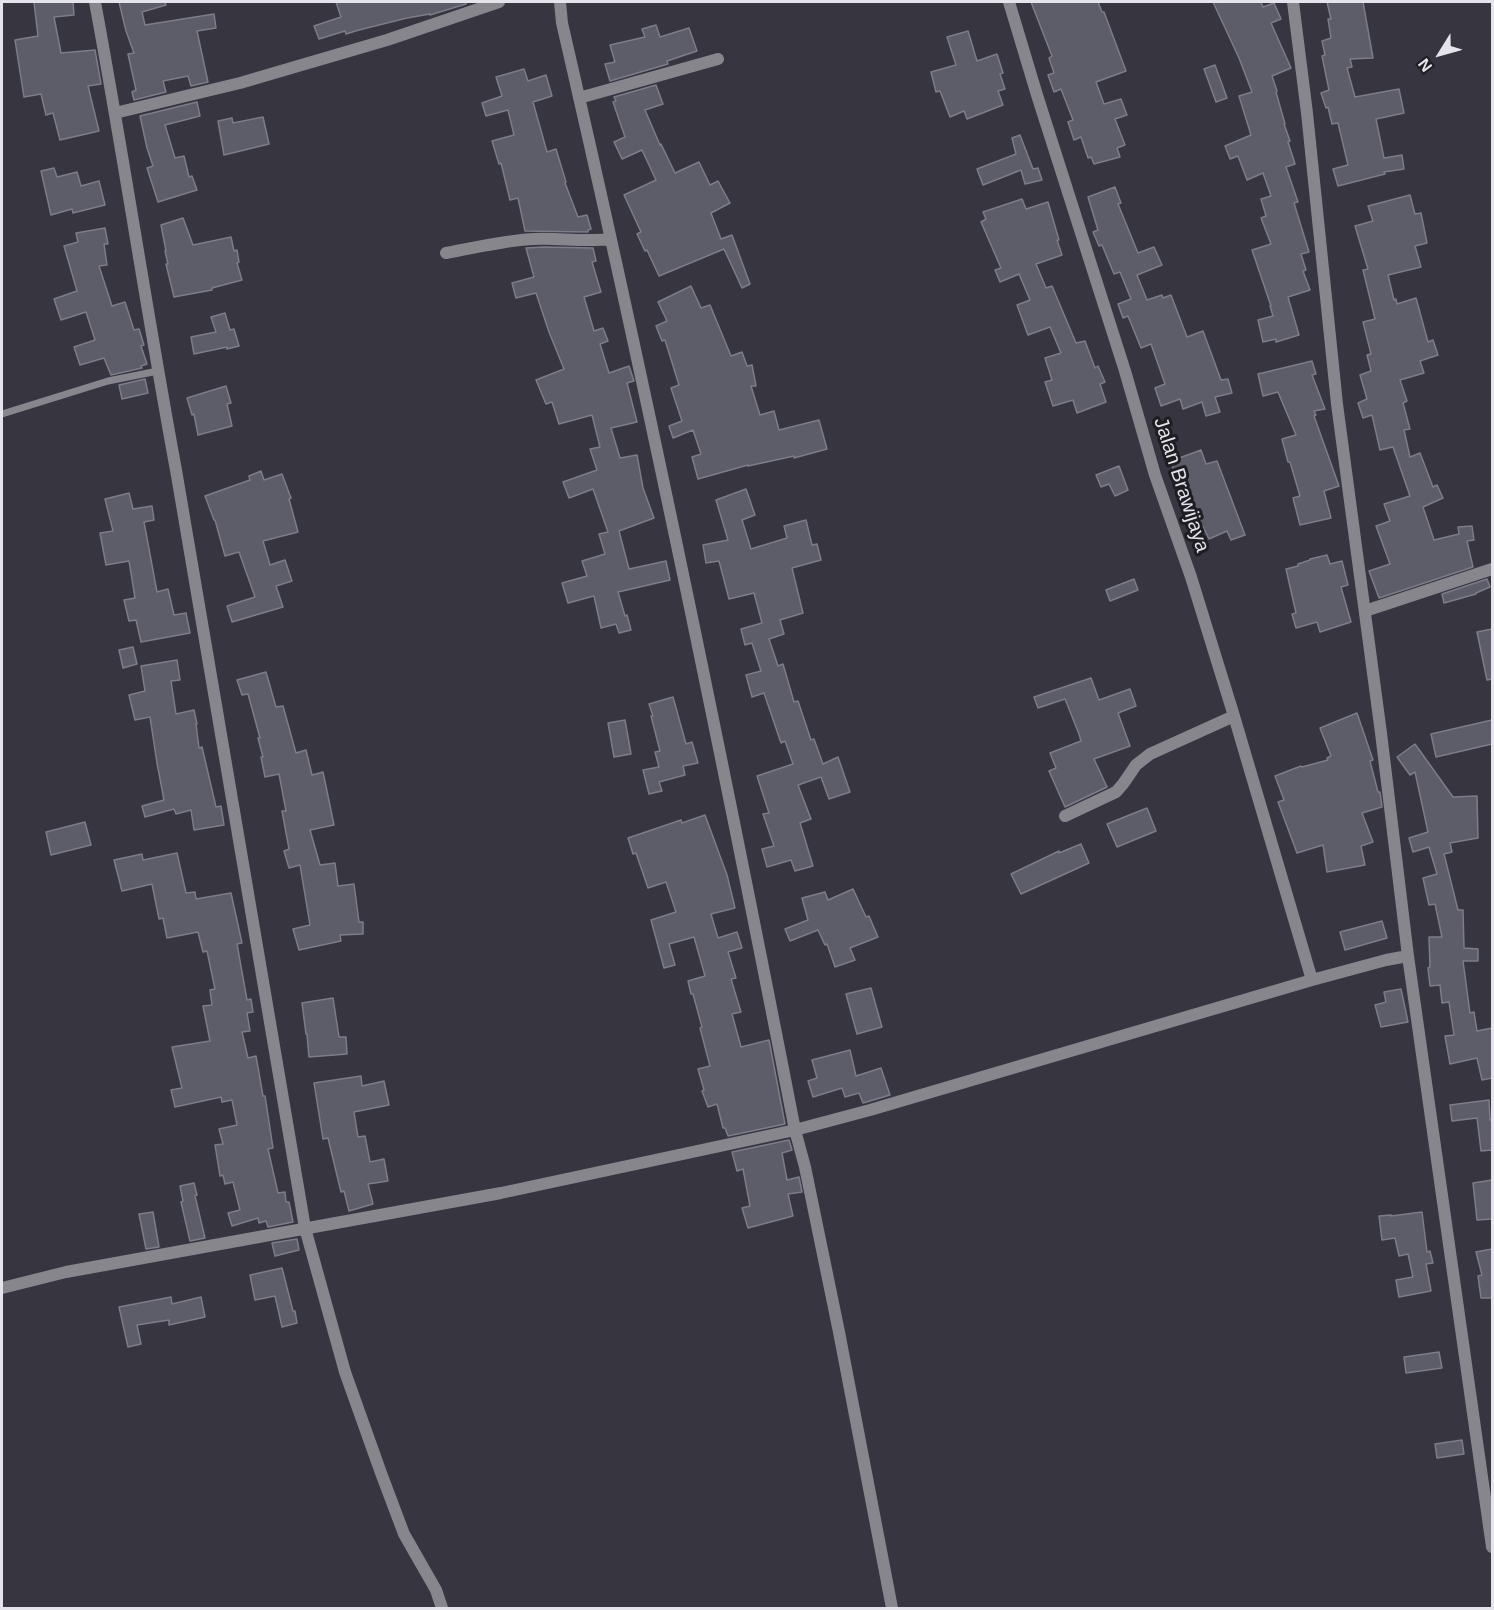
<!DOCTYPE html>
<html>
<head>
<meta charset="utf-8">
<style>
	body { margin:0 }
	#map { position:relative; width:1494px; height:1610px; overflow:hidden; background:#363540; font-family:Helvetica,sans-serif }
	canvas { display:block }
	.frame { position:absolute; inset:0; border:3px solid #e5e4ec; pointer-events:none }
	.north { position:absolute; left:1410px; top:24px; width:60px; height:60px; -webkit-text-stroke:4px #1d1d22; paint-order:stroke; rotate:233deg; font-size:16px; font-weight:700; line-height:24px; text-align:center; color:#e5e4ec }
	.north::after { content:''; display:block; margin:auto; width:21px; height:27px; background:#e5e4ec; clip-path:polygon(50% 0,100% 100%,50% 72%,0 100%) }
</style>
</head>
<body>
<div id="map">
<canvas width="1494" height="1610"></canvas>
<div class="frame"></div>
<div class="north">N</div>
</div>
<script>
const context = document.querySelector('canvas').getContext('2d');
context.lineJoin = 'round';
function paint(path, color) { context.fillStyle = color; context.fill(path, 'evenodd'); }
function trace(path, color, width, dash) { context.strokeStyle = color; context.lineWidth = width; context.lineCap = dash ? 'butt' : 'round'; context.setLineDash(dash || []); context.stroke(path); }
function drawText(font, color, halo, rows, align = 'center') {
  context.font = font + ' Helvetica,sans-serif'; context.lineWidth = 6; context.setLineDash([]); context.textBaseline = 'middle'; context.strokeStyle = halo; context.fillStyle = color; for (const [text, x, y, turn = 0] of rows) {
    context.save(); context.translate(x, y); context.rotate((+turn || 0) * Math.PI / 180); context.textAlign = isNaN(turn) ? turn : align; if (halo) context.strokeText(text, 0, 0); context.fillText(text, 0, 0); context.restore();
  }
}
const building = new Path2D(`
	M34,2H73L74,15L54,17L61,53L95,50L101,84L88,86L99,131L60,140L53,113L46,115L41,94L24,97L15,40L38,36Z
	M119,2H165L166,5L142,12L145,25L214,14L216,28L197,31L208,82L191,86L188,76L163,81L166,92L134,100L132,92L136,90L128,54L134,53L126,31Z
	M336,2H466V4L430,15V14L407,18L359,30L346,34L345,31L319,39L314,26L341,17Z
	M1031,2H1098L1102,12H1104L1126,71L1096,82L1104,104L1121,99L1127,115L1115,119L1125,145L1117,148L1120,157L1094,164L1091,157L1088,158L1081,137L1074,140L1068,122L1073,120L1061,89L1054,92L1048,75L1054,73L1049,58L1052,56Z
	M1213,2H1261L1263,7L1274,3L1281,19L1271,23L1291,68L1272,76L1277,91L1276,92L1285,124H1284L1290,141L1288,142L1295,164L1286,167L1298,202L1294,203L1309,252L1301,254L1306,270L1303,271L1310,290L1288,297L1299,335L1276,342V339L1263,342L1258,320L1273,316L1270,306H1271L1252,250L1271,244L1261,218L1266,216L1261,199L1271,196L1263,173L1247,180L1238,156L1230,159L1225,146L1251,135L1239,96L1252,92L1239,58Z
	M1327,2H1363L1373,58L1350,59L1352,67L1347,68L1355,97L1399,89L1404,113L1376,119L1384,158L1402,155L1404,169L1384,172L1385,174L1338,186L1333,169L1348,165L1338,123L1332,124L1328,107L1326,108L1321,93L1329,90L1322,56L1325,55L1322,41L1331,38L1328,19H1331Z
	M656,25L660,37L689,28L697,51L667,61L668,64L610,81L605,64L615,62L610,45L645,37L642,29Z
	M968,31L977,61L997,54L1003,73L1000,74L1005,89L998,91L1003,105L967,119L964,111L950,117L940,91L936,92L931,72L956,65L947,37Z
	M1215,65L1227,98L1216,102L1204,69Z
	M524,69L528,81L546,75L552,96L533,102L547,152L556,149L566,182L565,183L578,217L587,215L591,229L588,230V232L525,231L518,198L510,200L501,163L499,164L492,141L514,135L508,110L486,116L482,103L502,96L496,77Z
	M656,85L663,104L645,110L660,145L661,144L675,173L699,162L710,185L718,181L730,203L711,213L721,239L732,235L750,284L742,288L724,249L659,276L647,250L645,251L637,234L641,232L624,195L656,180L642,150L622,159L614,142L625,137L613,102L616,101L614,97Z
	M197,102L200,116L165,125L175,158L184,156L189,177L192,176L197,190L158,202L147,168L153,166L147,148L140,116Z
	M263,117L269,144L224,155L218,121L232,118L233,123Z
	M1020,135L1033,169L1038,168L1042,180L1025,184L1021,170L983,185L977,169L1016,154L1012,138Z
	M54,168L57,177L77,172L81,186L99,181L105,205L73,213L72,209L51,215L41,171Z
	M1115,187L1121,203L1118,204L1138,253L1154,247L1162,265L1137,275L1147,300L1162,295L1163,298L1171,295L1187,337L1203,331L1221,380L1228,379L1232,393L1215,397L1220,412L1206,416L1202,402L1183,409L1180,399L1161,406L1155,388L1165,384L1151,344L1141,348L1128,316L1123,318L1118,304L1131,299L1120,272L1114,274L1102,245L1099,246L1093,232L1098,230L1088,197Z
	M1410,195L1415,214L1421,213L1427,243L1415,246L1421,267L1388,275L1394,300L1396,299L1397,304L1416,298L1428,342L1433,340L1438,355L1420,361L1424,373L1400,380L1407,401L1403,403L1410,429L1404,430L1410,457L1420,453L1433,487L1437,485L1443,498L1423,507L1434,540L1459,534L1458,527L1472,526L1474,540L1467,541L1473,567L1379,598L1369,571L1390,564L1376,526L1390,521L1384,504L1410,496L1393,447L1380,450L1372,415L1363,418L1358,403L1367,399L1360,375L1371,371L1367,355L1371,354L1363,322L1375,319L1363,270L1368,269L1355,226L1373,221L1368,206Z
	M1022,199L1026,209L1048,202L1059,240H1057L1062,255L1036,264L1046,288L1052,286L1076,343L1085,341L1095,368L1098,366L1105,382L1100,384L1106,402L1077,413L1073,400L1053,406L1045,382L1052,380L1045,358L1061,353L1050,327L1028,335L1017,305L1030,300L1019,274L1000,282L995,270L1001,268L981,222L986,219L983,212Z
	M183,218L193,245L231,237L234,251L237,250L239,262L237,263L242,280L212,288V290L174,297L166,264H168L165,251H166L161,225Z
	M105,228L108,244H104L107,265L99,266L112,306L125,302L134,330L139,329L144,345L141,346L147,364L141,366L142,368L111,375L104,358L80,365L74,347L95,340L86,312L61,320L54,299L77,291L64,246L78,242L76,233Z
	M544,247L593,248L596,261L592,262L601,292L584,297L594,331L603,328L608,341L600,344L609,373L629,366L634,381L627,383L637,422L611,428L620,458L637,455L643,488L654,518L619,531L629,569L666,561L670,580L618,592L625,616L627,615L631,630L619,633L616,624L601,628L594,596L568,603L562,583L587,576L582,561L605,554L599,534L608,532L593,489L569,498L563,482L597,470L590,449L600,447L592,415L559,424L552,402L546,404L536,380L564,369L549,332L536,293L516,298L512,283L534,277L526,248Z
	M691,286L701,308L710,305L731,356L742,352L747,366L752,365L756,386H751L760,415L774,411L779,430L819,420L827,449L794,458V456L748,466V465L698,479L692,457L701,454L693,430L673,438L669,426L682,421L671,388L679,385L665,340L662,341L656,326L667,321L658,302Z
	M225,313L230,330L234,329L239,346L227,349V347L194,354L191,337L216,332L211,317Z
	M1312,361L1316,374L1312,375L1325,409L1314,411L1316,415L1314,416L1339,486L1324,491L1331,518L1300,525L1293,498L1300,496L1290,462H1288L1282,439L1296,435L1278,392L1263,396L1258,374Z
	M145,379L148,393L122,399L119,385Z
	M226,386L231,403L227,404L232,426L198,435L194,414L192,415L187,398Z
	M1201,450L1206,464L1217,461L1245,535L1231,540L1227,531L1209,539L1196,513L1186,517L1178,498L1181,497L1171,461Z
	M1119,466L1128,490L1115,496L1109,484L1101,487L1096,475Z
	M261,471L264,480L282,474L291,498L289,499L298,532L263,541L270,565L285,560L292,581L276,586L283,607L232,622L227,606L255,597L239,552L225,556L215,520H214L205,496L250,480L249,476Z
	M746,489L755,515L742,520L751,549L787,538L784,526L806,520L812,545L817,544L821,560L792,568L803,613L780,620L784,634L769,639L778,666L783,664L794,702L798,701L811,740L814,739L823,764L838,757L850,792L829,799L821,777L798,785L811,819L800,823L813,866L795,871L791,860L767,867L762,849L774,846L763,814L769,813L757,776L793,764L785,741L781,743L764,693L752,697L746,675L761,671L752,643L745,645L741,629L762,623L754,593L729,599L719,561L706,563L703,545L728,540L716,500Z
	M129,493L133,509L152,506L154,520L144,522L157,592L168,589L174,615L186,613L190,633L141,642L136,620L129,621L124,600L135,598L129,561L106,565L100,533L113,531L105,499Z
	M1327,555L1330,564L1342,561L1348,585L1341,587L1351,622L1320,632L1317,622L1296,628L1292,614L1296,613L1286,569L1298,566V564L1310,560V559Z
	M1134,579L1138,590L1110,601L1106,590Z
	M1487,579L1490,587L1476,593V594L1444,603L1442,594Z
	M1492,629V679L1487,680L1477,632Z
	M133,647L137,664L123,668L119,650Z
	M177,660L180,680L171,681L176,714L194,710L197,724H196L199,748L202,747L216,807L221,806L224,825L194,830L191,810L176,814L174,809L145,817L142,806L164,800L157,763L150,717L135,720L129,695L145,691L141,666Z
	M266,672L276,707L283,706L296,753L306,750L312,775L323,772L334,825L310,830L320,865L335,863L338,886L354,884L359,922H363V934L340,935L341,941L299,950L293,929L310,925L300,865L289,868L284,851L289,849L282,811H286L279,774L265,777L261,757H263L258,738H260L248,694L242,695L237,680Z
	M1091,678L1099,700L1130,689L1136,706L1118,713L1130,746L1094,759L1107,787L1065,807L1049,771L1056,768L1050,753L1081,741L1079,734L1065,699L1038,708L1034,697Z
	M673,697L686,744L692,742L698,763L683,766L685,775L659,782L662,791L649,794L643,770L659,767L655,752L660,751L651,716H653L649,704Z
	M1357,713L1373,760L1370,761L1378,792H1380L1382,807L1362,813L1373,842L1361,846L1365,865L1327,872L1323,845L1297,853L1278,802L1284,800L1275,776L1301,766L1302,767L1328,760L1327,758L1331,756L1320,728Z
	M625,720L631,754L614,757L608,723Z
	M1492,720V744L1436,757L1431,734Z
	M1415,744L1453,797L1477,796L1478,838L1450,843L1452,852L1444,854L1458,910H1463L1464,948L1478,949V961H1463L1470,1013L1474,1012L1477,1031L1492,1028V1078L1482,1080L1477,1058L1450,1064L1445,1036L1454,1035L1449,1002L1442,1003L1440,985L1430,986L1428,968L1430,967L1429,937H1442L1435,904L1429,905L1423,878L1437,874L1429,847L1413,852L1409,838L1428,832L1415,772L1410,775L1397,757Z
	M1147,808L1156,831L1117,847L1107,824Z
	M705,815L727,875L735,908L711,914L718,938L737,932L742,948L728,952L736,978L731,979L741,1012L732,1014L741,1047L769,1040L785,1124L728,1136L725,1128H723L717,1104L708,1107L702,1091L704,1090L698,1069L710,1066L700,1028L702,1027L693,994H691L688,981L705,976L694,937L669,944L675,965L664,968L651,920L676,912L666,882L648,888L636,853L633,854L628,838L681,820L682,823Z
	M85,822L91,845L51,855L46,832Z
	M1081,844L1089,863L1021,894L1011,874L1059,851V853Z
	M177,853L186,893L195,892L196,899L231,893L242,943L237,944L247,1000L251,999L253,1012L247,1013L250,1031L242,1032L248,1058L256,1056L263,1096H265L273,1148L268,1149L278,1193L285,1192L286,1202H289L293,1222L268,1227L266,1221L259,1223L258,1218L232,1226L228,1213L240,1210L233,1182L225,1184L223,1175L220,1176L215,1145L223,1144L219,1129L237,1125L232,1100L222,1102L221,1097L175,1107L171,1090L182,1088L172,1047L210,1041L203,1006L212,1005L210,990L215,989L207,951L203,952L198,932L167,938L163,918L159,919L152,884L122,891L114,860L142,854L143,860Z
	M853,889L866,917L869,916L878,937L850,948L855,960L835,967L827,944L825,945L818,930L790,941L785,929L808,920L802,898L825,892L828,900Z
	M1382,921L1387,938L1345,950L1340,932Z
	M871,988L882,1027L857,1034L846,994Z
	M1401,989L1408,1022L1381,1027L1375,1005L1386,1002L1384,992Z
	M333,998L339,1037H346L347,1054L309,1057L307,1034H306L302,1003Z
	M850,1050L856,1076L881,1068L890,1095L863,1103L859,1093L845,1097L842,1088L813,1097L808,1081L817,1078L812,1060Z
	M361,1076L362,1086L384,1081L389,1105L354,1112L358,1137L365,1136L370,1162L384,1159L388,1181L368,1184L373,1204L349,1211L344,1191L341,1192L328,1138L323,1139L314,1083Z
	M1489,1100L1490,1120L1492,1119V1150L1481,1151L1477,1118L1452,1121L1450,1105Z
	M789,1140L792,1150L782,1153L787,1180L799,1177L802,1192L788,1194L793,1216L748,1228L742,1208L750,1206L743,1169L737,1171L732,1152Z
	M1492,1180V1219L1477,1220L1473,1183Z
	M194,1183L197,1195L195,1196L205,1238L190,1241L181,1202L183,1201L180,1186Z
	M153,1212L159,1247L146,1249L139,1214Z
	M1422,1212L1427,1252L1430,1251L1433,1263L1426,1264L1431,1291L1399,1297L1396,1280L1413,1277L1408,1254L1399,1256L1395,1238L1382,1240L1379,1216L1391,1215V1216Z
	M297,1239L299,1250L275,1256L272,1243Z
	M1492,1249V1298H1481L1478,1276L1482,1275L1476,1252Z
	M282,1268L293,1311H295L297,1323L282,1327L275,1296L255,1300L250,1275Z
	M171,1297L172,1304L201,1297L205,1317L169,1325V1320L137,1325L141,1344L128,1347L119,1307Z
	M1439,1352L1442,1368L1406,1373L1404,1357Z
	M1462,1440L1464,1454L1437,1458L1435,1444Z`);
paint(building, '#5d5c69');
trace(building, '#7d7c89', 1.5);
trace(new Path2D(`
	M2,414L108,381L158,371`), '#86868c', 7);
trace(new Path2D(`
	M95,2C124,158 147,314 176,470L305,1228L345,1372L381,1473L404,1534L436,1590L442,1608
	M560,2L562,23C647,390 723,760 795,1130L805,1167L839,1332L892,1608
	M1009,2L1037,95L1125,371L1155,475L1191,577L1234,716L1312,980
	M1293,2L1307,113L1337,404L1381,733L1408,956L1492,1547
	M579,98L718,59
	M115,113L240,83L387,40L499,2
	M446,253C475,248 505,240 535,239C560,238 585,242 611,239
	M1365,611L1492,569
	M1065,816L1116,792L1123,784L1136,765L1150,754L1234,716
	M2,1288L66,1272L501,1193L795,1130L870,1110L1312,980L1386,960L1408,956`), '#86868c', 12);
drawText('20px', '#e5e4ec', '#1d1d22', [
	["Jalan Brawijaya",1181,485,72]
]);
</script>
</body>
</html>
